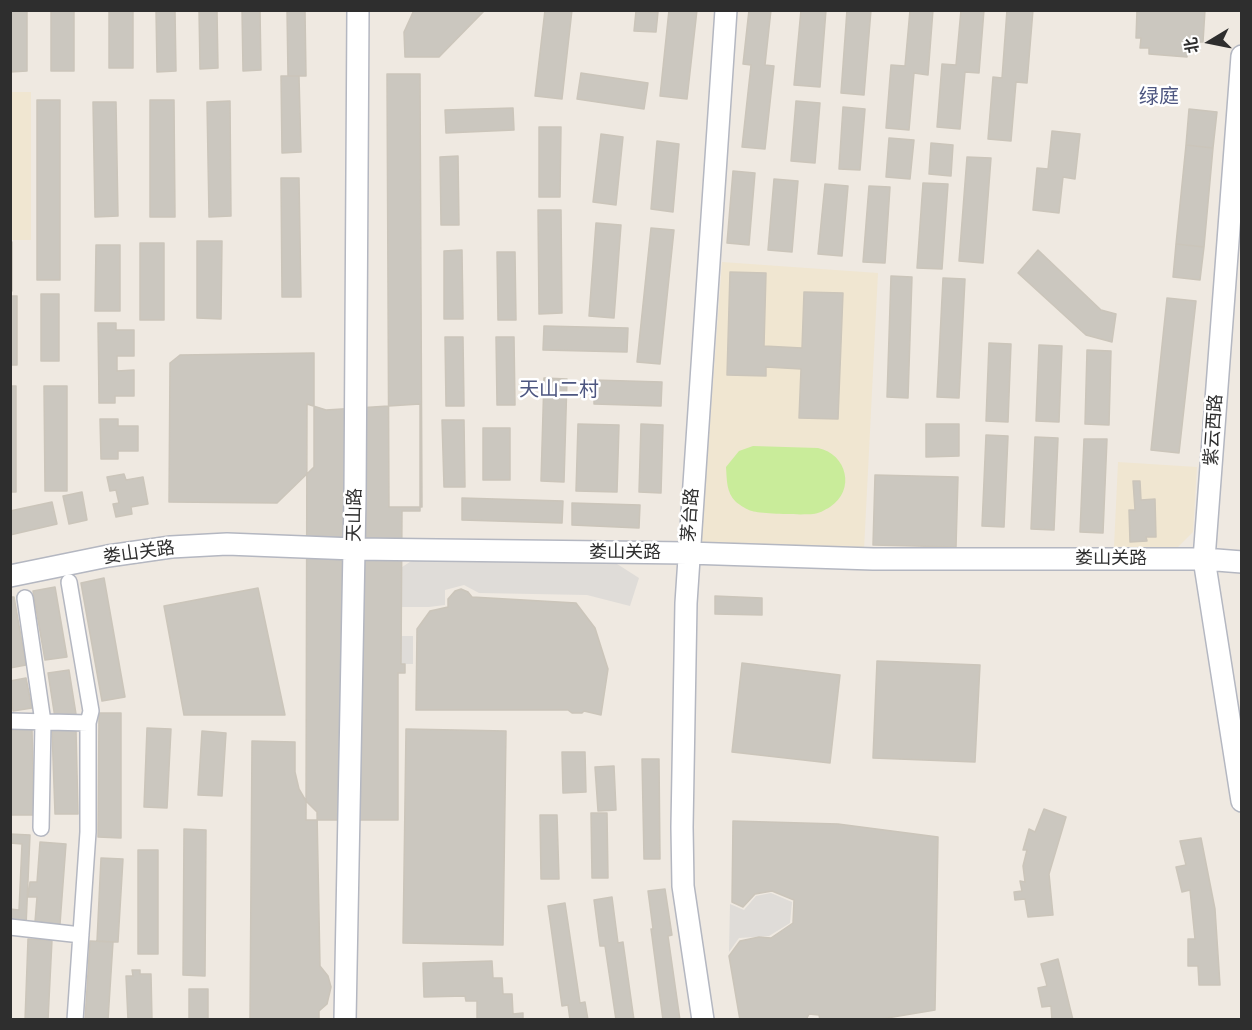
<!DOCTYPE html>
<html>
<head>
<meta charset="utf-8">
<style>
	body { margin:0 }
	#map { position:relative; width:1252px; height:1030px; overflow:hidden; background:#efe9e1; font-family:Arial,"Noto Sans SC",sans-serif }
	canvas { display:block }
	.frame { position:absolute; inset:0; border:12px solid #2e2e2e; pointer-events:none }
	.north { position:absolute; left:1180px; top:12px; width:60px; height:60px; -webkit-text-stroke:4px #fff; paint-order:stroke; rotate:260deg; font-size:16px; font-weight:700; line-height:24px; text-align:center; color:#2e2e2e }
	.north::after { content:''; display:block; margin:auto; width:21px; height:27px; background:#2e2e2e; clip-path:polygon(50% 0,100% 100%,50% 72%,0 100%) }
</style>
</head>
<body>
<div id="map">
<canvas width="1252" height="1030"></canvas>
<div class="frame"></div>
<div class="north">北</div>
</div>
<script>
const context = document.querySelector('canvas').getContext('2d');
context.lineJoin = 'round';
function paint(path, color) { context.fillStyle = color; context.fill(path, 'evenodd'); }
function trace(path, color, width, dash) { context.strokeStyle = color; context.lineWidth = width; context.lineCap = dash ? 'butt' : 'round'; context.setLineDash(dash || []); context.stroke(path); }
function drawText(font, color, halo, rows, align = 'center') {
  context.font = font + ' Arial,"Noto Sans SC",sans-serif'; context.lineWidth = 5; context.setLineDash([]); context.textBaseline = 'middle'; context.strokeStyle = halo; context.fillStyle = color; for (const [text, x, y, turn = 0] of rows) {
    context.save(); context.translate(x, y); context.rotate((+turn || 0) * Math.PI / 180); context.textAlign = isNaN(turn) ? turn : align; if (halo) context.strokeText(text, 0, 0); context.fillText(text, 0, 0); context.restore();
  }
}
paint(new Path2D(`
	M10,92H31V240H11Z
	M722,262L878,273L864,550L701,542Z
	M1118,462L1197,467L1193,532L1176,549L1114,547Z`), '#f0e6d1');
paint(new Path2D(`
	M753,446L818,448C847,454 856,490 830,507C825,510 818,514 813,514C802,515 762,514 752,511C747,510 740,505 736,502C726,492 727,480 726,467L739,451Z`), '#c9ec9a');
paint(new Path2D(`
	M419,556L614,562L639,578L630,606L587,595L479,593L464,585L445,590V605L429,607H397L396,571Z
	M401,636H413V664H401Z
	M771,893L792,902L790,923L769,936L739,938L729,952L730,904L744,910L756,896Z`), '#dfdcd8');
const building = new Path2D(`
	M10,10H27V71L10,72Z
	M51,10H74V71H51Z
	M109,10H133V68H109Z
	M156,10H175L176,71L157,72Z
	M199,10H217L218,68L200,69Z
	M242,10H260L261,70L243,71Z
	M287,10H305L306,76H288Z
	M414,10H485L439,57H405L404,32Z
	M545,10H572L562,99L535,96Z
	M669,10H697L687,99L660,96Z
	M749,10H771L765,65L774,66L765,149L742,147L751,65L743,64Z
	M801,10H826L820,87L794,85Z
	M847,10H871L864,95L841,93Z
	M910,10H933L928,75L914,73L909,130L886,128L891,65L905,66Z
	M961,10H984L979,73L965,72L960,129L937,127L942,64L956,65Z
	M1007,10H1033L1027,83L1016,82L1011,141L988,139L993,77L1002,78Z
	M1137,10H1205L1203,42H1197V51H1188L1187,57L1149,54V48H1140L1141,38H1136Z
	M636,11L658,12L656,32L634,31Z
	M581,73L648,83L644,109L577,99Z
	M387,74H420L422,507H389Z
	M281,76H299L301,152L282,153Z
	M37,100H60V280H37Z
	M150,100H174L175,217H150Z
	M230,101L231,216L209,217L207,102Z
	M796,101L820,103L815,163L791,161Z
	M93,102H116L118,216L95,217Z
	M843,107L865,109L860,170L839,169Z
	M513,108L514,130L446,133L445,110Z
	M1189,109L1217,112L1213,148L1186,145Z
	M539,127H561L560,197H539Z
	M1052,131L1080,134L1075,179L1063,177L1059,213L1033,210L1037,168L1048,169Z
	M601,134L623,137L616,205L593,202Z
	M889,138L914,140L910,179L886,177Z
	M657,141L679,144L673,212L651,209Z
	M931,143L953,145L951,176L929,174Z
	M1186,145L1213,148L1204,247L1176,244Z
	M458,156L459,225H441L440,157Z
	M967,157L991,158L983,263L959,261Z
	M733,171L755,173L749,245L727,243Z
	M281,178H299L301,297H282Z
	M774,179L798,181L792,252L768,250Z
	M923,183L948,184L942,269L917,268Z
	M825,184L848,186L842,256L818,254Z
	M869,186L890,187L885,263L863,262Z
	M538,210H561L562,313L539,314Z
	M596,223L621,225L614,318L589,316Z
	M651,228L674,230L660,364L637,362Z
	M197,241H222L221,319L197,318Z
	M10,242H12V291H10Z
	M140,243H164V320H140Z
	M1176,244L1204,247L1200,280L1173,277Z
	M96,245H120V311H95Z
	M462,250L463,319H444V251Z
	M1038,250L1101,310L1116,314L1112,342L1086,335L1018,273Z
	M497,252H515L516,320H498Z
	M730,272L766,273L764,346L802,348L804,292L843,293L838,419L799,418L801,369L766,367V376L727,375Z
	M891,276L912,277L908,398L887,397Z
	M943,278L965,279L959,398L937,397Z
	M41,294H59V361H41Z
	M10,296H17V365H10Z
	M1167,298L1196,301L1179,453L1151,450Z
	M98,323H116V330H134V356H117V371L134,370V396H115V403H99Z
	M544,326L628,328L627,352L543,350Z
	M445,337H463L464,406H446Z
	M496,337H514L515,405H497Z
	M989,343L1011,344L1008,422L986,421Z
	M1039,345L1062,346L1059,422L1036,421Z
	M1087,350L1111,351L1109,425L1085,424Z
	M314,353V467L277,503L169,502L170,363L180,355Z
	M544,378L567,379L564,482L541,481Z
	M594,380L662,382L661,406L594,404Z
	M10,386H16V492H10Z
	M44,386H67V491H45Z
	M307,404L326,410L420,404V511H402L401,664H405V673H398V820H306Z
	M100,419H118V426H138V451H118V459H101Z
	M442,420H464L465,487H444Z
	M578,424L619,425L617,492L576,491Z
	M641,424L663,425L661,493L639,492Z
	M926,424H959V456L926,457Z
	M483,428H510V480H483Z
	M986,435L1008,436L1004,527L982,526Z
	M1035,437L1058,438L1054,530L1031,529Z
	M1084,439H1107L1103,533L1080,532Z
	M124,474L126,480L143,477L148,504L131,507L132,514L116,517L113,504L119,503L116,490L110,491L107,477Z
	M875,475L958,477L956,547L873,545Z
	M1133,481H1140L1141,500L1155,499L1156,537H1146L1147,541L1130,542L1129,510H1135Z
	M82,492L87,520L69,524L63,496Z
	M462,498L563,501L562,523L462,520Z
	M52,502L57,524L10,535V511Z
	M572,503L640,505L639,528L572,525Z
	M104,578L125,697L102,701L81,583Z
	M55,587L67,657L45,660L33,591Z
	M258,588L285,715H184L164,606Z
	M461,589L468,592L472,597L576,603L595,628L608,669L601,715L584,711L582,713H572L568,710H416L417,629L430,611L448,607V599L455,591Z
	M715,596L762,598V615L715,614Z
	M10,597H14L26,665L10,668Z
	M877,661L980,665L975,762L873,758Z
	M742,663L840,675L830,763L732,752Z
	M69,670L76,714L55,718L48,673Z
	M26,678L32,708L13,711L10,681Z
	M99,713H121V838L98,837Z
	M147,728L171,729L167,808L144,807Z
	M32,729L34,815H11L10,730Z
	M406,729L506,731L503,945L403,943Z
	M52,730H76L78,814H55Z
	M202,731L226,733L222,796L198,795Z
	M252,741L295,742V772L299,789L306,801L317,812L320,966L328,976L331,987L327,1004L319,1011V1020H250Z
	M562,752H585L586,792L563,793Z
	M642,759H659L660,859H644Z
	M614,766L616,810L598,811L595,767Z
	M1044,809L1066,817L1049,874L1053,915L1028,917L1025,899L1015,900L1014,892L1022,891L1020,881L1025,882L1023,866L1027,850H1023L1029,829L1035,832Z
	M591,813H607L608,878H592Z
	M540,815H557L559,879H541Z
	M733,821L838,824L938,837L935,1010L875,1020H820L819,1015L809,1014L806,1020H740L729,956L740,941L759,937L771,938L793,923L794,900L772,891L755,894L743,907L732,902Z
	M184,829L206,830L205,976L183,975Z
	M10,834L30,835L26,926L10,924Z
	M1201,838L1215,909L1220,985H1199L1198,966H1188V939H1195L1190,890L1182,892L1176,867L1186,865L1180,841Z
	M40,842L66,844L60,924L35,922L37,897H28L30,882H37Z
	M10,843L22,844L19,910L10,909Z
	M138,850H158V954H138Z
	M101,858L123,859L118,942L97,941Z
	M665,889L672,935L668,936L680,1020H663L651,929H653L648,891Z
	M612,897L618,943L623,942L634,1020H616L605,946H600L594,900Z
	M565,903L580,1003L585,1002L588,1020H570L568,1005L562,1006L548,906Z
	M28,939L52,940L48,1020H25Z
	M90,941L113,942L108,1020H85Z
	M1058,959L1073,1020H1052L1051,1006L1042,1007L1038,988L1047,986L1041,964Z
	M492,961L493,978H502L503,994H512L513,1014L523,1013V1020H477V1001H466L465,996L424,997L423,963Z
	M132,970H140V974H151L152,1020H128L126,976H133Z
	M189,989H208V1020H189Z`);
paint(building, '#cbc7bf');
trace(building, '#cbc5ba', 1.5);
const street = new Path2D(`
	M69,582L91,711L88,723V832L75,1020
	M25,598L43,722L41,828
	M10,721L88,723
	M10,927L81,935`);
const secondary = new Path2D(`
	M1242,56L1204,559L1242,801
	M10,576L108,556L171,547L227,544L354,549L688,553L873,559H1204L1242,562
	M345,1020L355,497L358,10
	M703,1020L683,886L682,827L686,603L726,10`);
trace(street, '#b4b7c1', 18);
trace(secondary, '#b4b7c1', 24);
trace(street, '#fff', 15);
trace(secondary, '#fff', 21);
drawText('18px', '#2e2e2e', '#fff', [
	["紫云西路",1214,430,-86],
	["天山路",355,515,-89],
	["茅台路",691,515,-86],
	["娄山关路",139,553,-8],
	["娄山关路",625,553],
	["娄山关路",1111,559]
]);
drawText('20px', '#4d5680', '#fff', [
	["绿庭",1159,97],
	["天山二村",559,390]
]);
</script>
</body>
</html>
